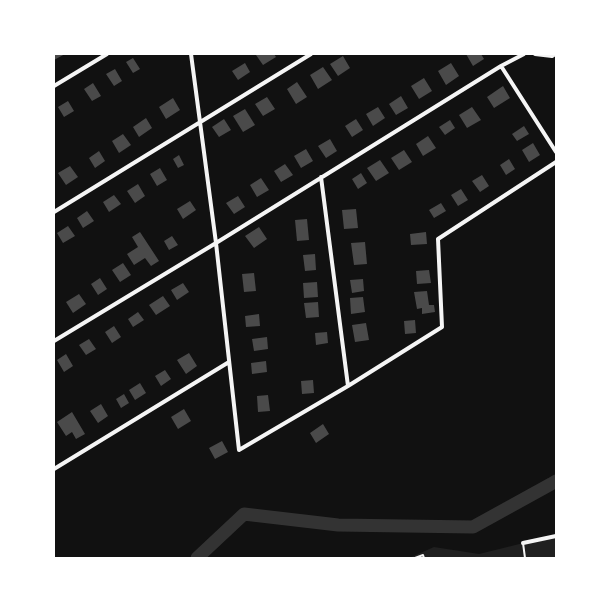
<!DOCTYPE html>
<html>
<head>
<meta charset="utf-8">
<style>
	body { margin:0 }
	#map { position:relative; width:610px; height:612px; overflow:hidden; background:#111; font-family:Ubuntu,sans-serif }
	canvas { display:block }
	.frame { position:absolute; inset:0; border:55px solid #fff; pointer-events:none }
</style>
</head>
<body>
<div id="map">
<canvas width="610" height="612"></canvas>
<div class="frame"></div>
</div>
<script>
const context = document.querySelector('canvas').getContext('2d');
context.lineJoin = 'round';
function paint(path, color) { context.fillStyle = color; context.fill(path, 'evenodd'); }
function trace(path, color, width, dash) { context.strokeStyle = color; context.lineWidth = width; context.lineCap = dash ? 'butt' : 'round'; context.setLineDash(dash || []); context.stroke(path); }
paint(new Path2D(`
	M556,535V558H409L434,547L479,554Z`), '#202020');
trace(new Path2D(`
	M197,558L244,514L338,525L473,527L551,484L556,481`), '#333', 13);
paint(new Path2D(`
	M54,54H65L54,60Z
	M258,54H274L276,57L263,65L256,55Z
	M466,54H481L484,59L473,66Z
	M343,56L350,68L338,76L330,64Z
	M133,58L140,69L133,73L126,62Z
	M245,63L250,72L238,80L232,71Z
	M451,63L459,76L446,85L438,71Z
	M323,67L332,80L318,89L310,75Z
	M115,69L122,81L114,86L106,74Z
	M424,78L432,91L419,99L411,86Z
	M297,82L307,97L296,104L287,89Z
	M93,83L101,96L92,101L84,89Z
	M503,86L510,98L494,108L487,97Z
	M401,96L408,108L396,115L389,104Z
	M267,97L275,109L263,116L255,104Z
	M173,98L180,110L166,119L159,107Z
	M68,101L74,111L64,117L58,107Z
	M378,107L385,118L373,126L366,114Z
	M472,107L481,120L467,128L459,115Z
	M245,109L255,125L243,132L233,116Z
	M146,118L152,128L139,137L133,127Z
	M224,119L231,130L219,137L212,127Z
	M356,119L363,130L352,137L345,126Z
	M450,120L455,128L445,135L439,127Z
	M524,126L529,134L517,141L512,134Z
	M123,134L131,145L119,153L112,141Z
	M428,136L436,148L423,156L416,144Z
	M330,139L337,151L326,158L318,146Z
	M533,143L540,155L529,162L522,150Z
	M306,149L313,161L301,168L294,156Z
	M404,150L412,162L399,170L391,158Z
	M99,151L105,161L95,168L89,158Z
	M179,155L184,165L178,168L173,159Z
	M509,159L515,169L506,175L500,165Z
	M380,160L389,173L376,181L367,168Z
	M285,164L293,175L281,182L274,171Z
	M70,166L78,177L66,185L58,173Z
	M160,168L167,180L157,186L150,174Z
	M361,173L367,183L358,189L352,179Z
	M482,175L489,186L480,192L472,181Z
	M261,178L269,190L257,197L250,185Z
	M138,184L145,196L135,203L127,191Z
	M461,189L468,200L458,206L451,195Z
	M114,195L121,204L109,212L103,202Z
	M238,196L245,207L234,214L226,203Z
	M190,201L196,210L183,219L177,209Z
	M441,203L446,211L434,218L429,210Z
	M356,209L358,228L344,229L342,210Z
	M87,211L94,221L83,228L77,218Z
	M307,219L309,240L297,241L295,220Z
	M68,226L75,236L63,243L57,233Z
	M259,227L267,239L254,248L245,236Z
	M140,232L159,261L151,266L145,258L134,265L127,254L138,247L132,237Z
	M426,232L427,244L411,245L410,234Z
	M172,236L178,245L169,250L164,241Z
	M365,242L367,264L354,265L351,243Z
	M315,254L316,270L305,271L303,255Z
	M123,263L131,275L120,282L112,270Z
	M429,270L431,283L417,284L416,271Z
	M254,273L256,291L244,292L242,274Z
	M100,278L107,289L98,295L91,284Z
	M363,279L364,291L352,293L350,280Z
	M317,282L318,297L304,298L303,283Z
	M183,283L189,292L177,300L171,290Z
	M427,291L429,305H434L435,312L422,314V308L417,309L414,292Z
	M79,294L86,304L73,313L66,302Z
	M163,296L170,306L156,315L149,305Z
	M363,297L365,312L351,314L350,298Z
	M318,302L319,317L306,318L304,303Z
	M138,312L144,320L133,327L128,319Z
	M259,314L260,326L246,327L245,316Z
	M415,320L416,333L405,334L404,321Z
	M366,323L369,340L355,342L352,325Z
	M114,326L121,337L112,343L105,332Z
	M327,332L328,343L316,345L315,333Z
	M267,337L268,349L254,351L252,339Z
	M89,339L96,349L86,355L79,345Z
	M189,353L197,366L186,374L177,360Z
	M66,354L73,366L64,372L57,360Z
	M266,361L267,372L252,374L251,363Z
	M165,370L171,379L161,386L155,376Z
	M313,380L314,393L302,394L301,381Z
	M140,383L146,393L135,400L129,390Z
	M124,394L129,403L121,408L116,399Z
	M268,395L270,411L258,412L257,396Z
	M101,404L108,416L98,423L90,411Z
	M184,409L191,421L178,429L171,417Z
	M72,412L85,434L76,439L72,432L66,436L57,422Z
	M323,424L329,434L316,443L310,433Z
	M222,441L228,452L215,459L209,448Z`), '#4a4a4a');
trace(new Path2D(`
	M523,543L525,558
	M415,558L423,555L424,558`), '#f5f5f5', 2);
trace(new Path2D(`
	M191,54L216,243L239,450L348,386L442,327L438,239L556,162
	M535,54L552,56L555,54
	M501,66L556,152
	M54,86L107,54
	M321,177L348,386
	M54,212L311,54
	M54,341L216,243L501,66L524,54
	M54,469L229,362
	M523,543L556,536`), '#f5f5f5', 4);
</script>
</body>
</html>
